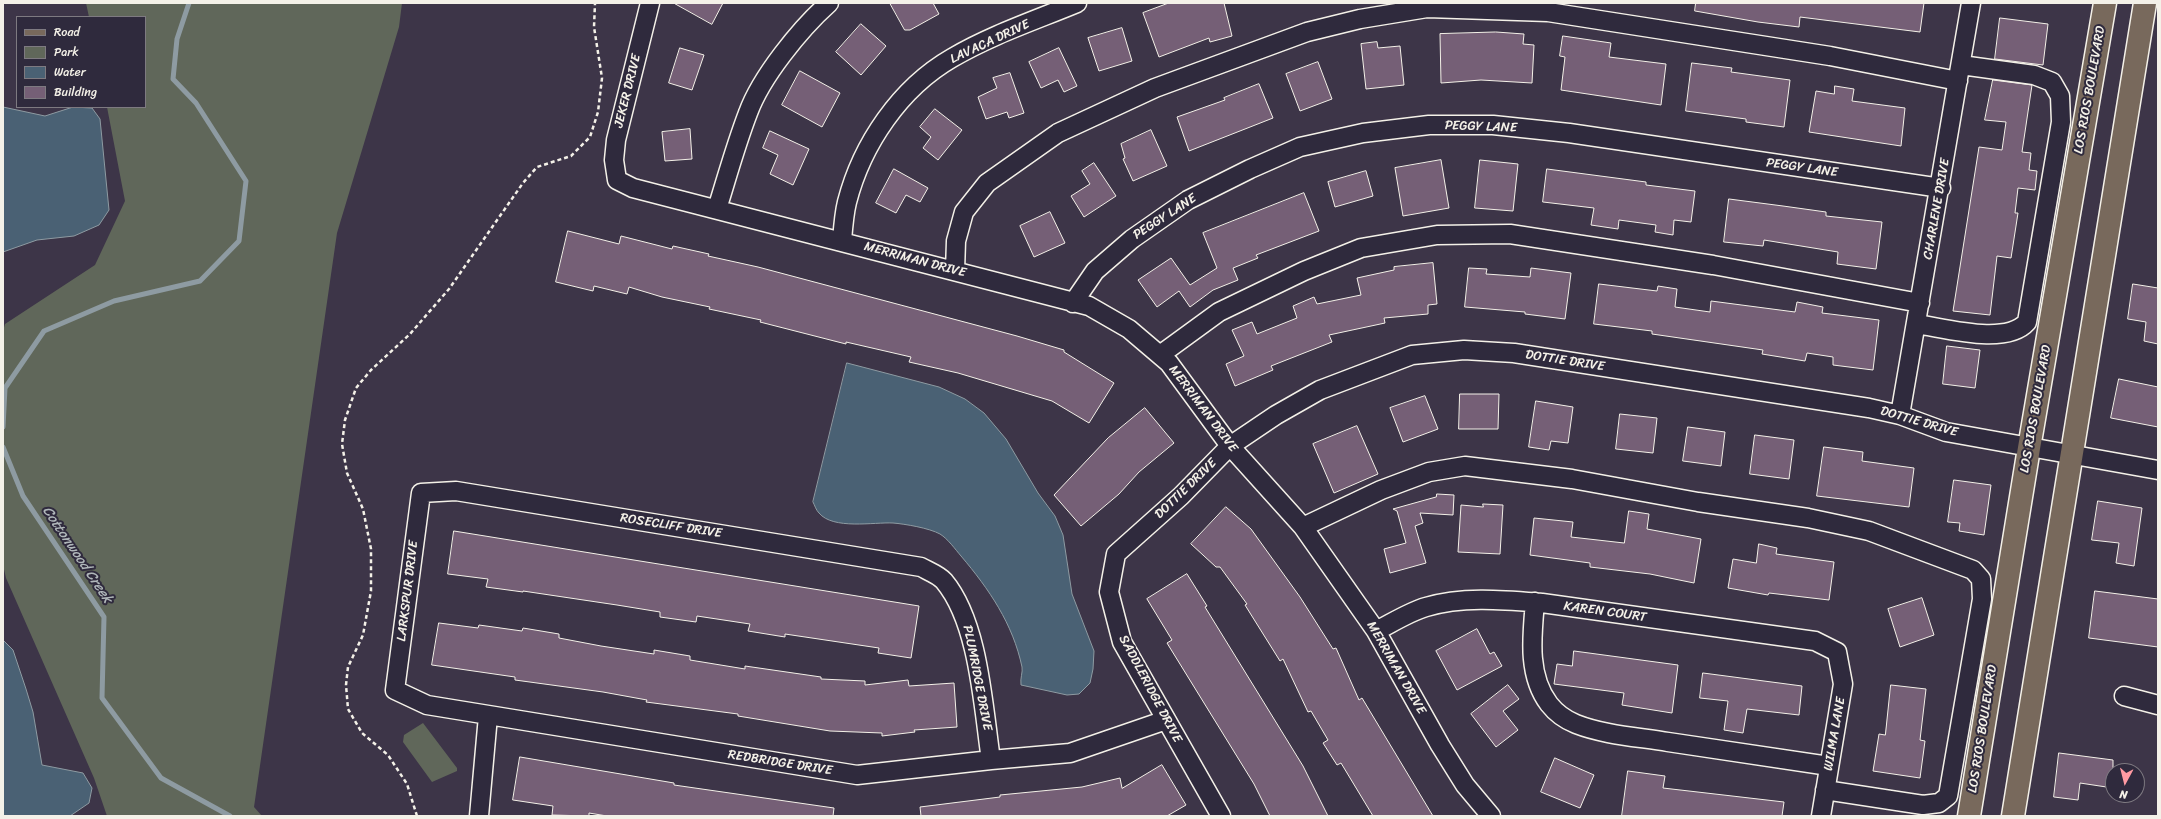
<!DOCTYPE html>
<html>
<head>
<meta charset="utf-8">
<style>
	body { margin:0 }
	#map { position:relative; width:2161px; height:819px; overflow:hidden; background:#3d3548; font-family:Sriracha,sans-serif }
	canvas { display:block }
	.frame { position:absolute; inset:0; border:4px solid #f4f1e8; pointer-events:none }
	.legend { position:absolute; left:16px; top:16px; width:130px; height:92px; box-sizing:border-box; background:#2f2a3d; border:1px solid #7e7a81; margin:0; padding:5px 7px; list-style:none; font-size:12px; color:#f4f1e8 }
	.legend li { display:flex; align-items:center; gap:8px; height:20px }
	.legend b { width:20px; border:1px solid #7e7a81 }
	.north { position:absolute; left:2105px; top:763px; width:40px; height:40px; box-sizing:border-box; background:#2f2a3d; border:1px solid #7e7a81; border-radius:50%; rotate:187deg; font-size:11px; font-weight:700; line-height:16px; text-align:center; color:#f4f1e8 }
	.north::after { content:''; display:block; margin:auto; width:14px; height:18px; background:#ff9aa2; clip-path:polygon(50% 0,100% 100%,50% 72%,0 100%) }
</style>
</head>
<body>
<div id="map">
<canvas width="2161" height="819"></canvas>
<div class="frame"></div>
<ul class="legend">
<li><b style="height:5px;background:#78695c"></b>Road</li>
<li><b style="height:11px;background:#60675a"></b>Park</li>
<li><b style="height:11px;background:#4a6174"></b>Water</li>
<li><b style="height:11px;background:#755f76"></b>Building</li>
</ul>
<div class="north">N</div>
</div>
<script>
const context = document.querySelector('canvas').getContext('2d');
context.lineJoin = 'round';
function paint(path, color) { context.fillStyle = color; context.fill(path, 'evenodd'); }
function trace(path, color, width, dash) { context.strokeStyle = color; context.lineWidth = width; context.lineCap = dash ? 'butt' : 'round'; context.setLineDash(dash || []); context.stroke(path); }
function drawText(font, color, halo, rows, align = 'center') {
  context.font = font + ' Sriracha,sans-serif'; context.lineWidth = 4; context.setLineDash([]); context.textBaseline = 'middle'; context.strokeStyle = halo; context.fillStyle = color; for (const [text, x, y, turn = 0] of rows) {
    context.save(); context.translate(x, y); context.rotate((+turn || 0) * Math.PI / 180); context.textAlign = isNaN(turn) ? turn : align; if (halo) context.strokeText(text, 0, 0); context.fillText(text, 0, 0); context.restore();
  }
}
paint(new Path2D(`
	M86,3H402L399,27L337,233L254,807L262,816H107L94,778L6,578L3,565V331L5,324L95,265L125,201L107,107H145V17H89Z
	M423,723L457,768V771L432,782L403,742L404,735Z`), '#60675a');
const water = new Path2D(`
	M3,107L45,116L73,107L92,108L100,119L109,210L99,225L74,236L37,240L3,252Z
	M847,363L939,387L965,399L984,413L1006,439L1038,493L1055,516L1063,535L1072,594L1094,651L1093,669L1090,683L1079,694L1067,695L1021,685C1020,678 1023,672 1022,667C1013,624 989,589 961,556C955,549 948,539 940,534C929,528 905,524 893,523C874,522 833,530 819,513C816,510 815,506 813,502Z
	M3,640L13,650L26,689L33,712L42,765L83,773L92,788L89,803L70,816H3Z`);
paint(water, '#4a6174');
trace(water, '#8e9ba2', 1);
trace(new Path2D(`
	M3,427L5,388L44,331L114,301L200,281L239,241L246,181L196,103L173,79L177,39L189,3
	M3,447L23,496L104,617L102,698L161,778L230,816`), '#8e9ba2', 5);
const building = new Path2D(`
	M674,3H723L712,24Z
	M890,3H933L939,14L910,30H905Z
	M1169,3H1224L1232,36L1210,42L1209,38L1159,57L1143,13Z
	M1696,3H1924L1920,32L1800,17L1799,27L1758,22L1695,11Z
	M2000,18L2048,24L2043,65L1995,59Z
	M861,24L886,46L861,75L836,52Z
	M1122,28L1132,61L1099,71L1088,38Z
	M1496,32L1524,34L1523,44L1534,45L1532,83L1481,80L1441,83L1440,34Z
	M1563,36L1611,43L1609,57L1666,64L1661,105L1561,90L1565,57L1560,56Z
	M1377,42L1378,48L1400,46L1404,85L1366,89L1361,44Z
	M680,48L704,55L692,90L669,83Z
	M1059,48L1077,86L1064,92L1058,80L1041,88L1029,62Z
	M1318,62L1332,99L1300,111L1286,74Z
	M1692,63L1732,68L1731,72L1790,80L1784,127L1746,122V119L1686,111Z
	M800,71L840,93L822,127L782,105Z
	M1010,73L1024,113L1009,118L1007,112L986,119L978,97L997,88L993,78Z
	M1993,80L2032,85L2022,152L2031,153L2029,170L2037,171L2035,190L2018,188L2015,213H2018L2011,258L1997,256L1990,315L1953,311L1979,147L2002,150L2006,122L1985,120Z
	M1259,84L1273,118L1189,151L1177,117L1225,100L1224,98Z
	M1835,86L1854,89L1852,101L1905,108L1901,146L1809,132L1816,91L1834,94Z
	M935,109L962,130L938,160L923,148L931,137L920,127Z
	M690,129L692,159L665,161L662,132Z
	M1151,130L1167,166L1133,181L1123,159L1125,158L1121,144Z
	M770,131L809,149L793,185L770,174L778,155L763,148Z
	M1441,160L1449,208L1403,216L1395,168Z
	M1480,160L1518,164L1513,211L1475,208Z
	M1094,163L1116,196L1084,217L1071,196L1090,184L1082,171Z
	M894,169L928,188L920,202L906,195L896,213L876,203Z
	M1547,169L1646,182V185L1695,191L1691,222L1674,220L1673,235L1655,232L1656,225L1619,220L1618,229L1591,225L1594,208L1543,202Z
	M1366,171L1373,196L1335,207L1328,182Z
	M1304,193L1319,231L1256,255L1258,258L1233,268L1238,280L1213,290L1190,307L1179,291L1157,307L1138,280L1171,258L1190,285L1217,268L1203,233Z
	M1729,199L1783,206L1826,212V216L1882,222L1876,269L1837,264L1838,252L1764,240L1763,246L1724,242Z
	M1050,212L1065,243L1034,257L1020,226Z
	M568,231L619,244L621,236L672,249L673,246L709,254L708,256L758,267L1017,336L1064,350V352L1114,383L1089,423L1052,401L958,373L909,362L911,357L846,342V344L760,322L761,320L709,309L710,307L662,297L629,287L627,294L594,286L593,291L556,282Z
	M1433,263L1437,304L1428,305V314L1384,318L1385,323L1329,335L1332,342L1271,366L1273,370L1235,386L1226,364L1244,356L1232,330L1252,322L1257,334L1297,318L1293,306L1314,297L1317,304L1361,295L1357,278L1394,270V267Z
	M1469,268L1487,269L1486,274L1530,277L1531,268L1571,273L1565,319L1525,314V312L1465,307Z
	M1599,284L1657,291L1658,286L1677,289L1675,307L1710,312L1711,301L1795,312L1797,302L1823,307L1822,313L1879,320L1873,370L1833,365V357L1807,353L1805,361L1762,354L1763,350L1652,334V331L1594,324Z
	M2133,284L2158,288V344L2144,341L2146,322L2128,319Z
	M1947,346L1980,350L1975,388L1943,384Z
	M2119,379L2158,387V427L2111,418Z
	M1460,394H1499L1498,429H1459Z
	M1425,396L1438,429L1403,442L1390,408Z
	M1536,401L1573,407L1568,443L1551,441L1549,450L1529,447Z
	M1145,408L1174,443L1139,472L1119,494L1081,526L1054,495L1108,438Z
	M1620,414L1657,418L1653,453L1616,449Z
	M1357,426L1378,474L1334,493L1313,444Z
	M1688,427L1725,432L1721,466L1683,461Z
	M1755,435L1794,440L1789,479L1750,474Z
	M1824,447L1863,452L1862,461L1914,468L1909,507L1817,496Z
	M1954,480L1991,485L1984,535L1959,531L1960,523L1948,522Z
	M1437,494L1454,495L1453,515L1420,513L1423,523L1415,526L1426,563L1390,573L1384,549L1406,543L1397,511L1393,509L1436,497Z
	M2098,501L2142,508L2134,566L2116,563L2119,543L2092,540Z
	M1483,504L1503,505L1500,554L1458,552L1461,505L1483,507Z
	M1226,507L1251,529L1300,597L1333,649L1336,648L1359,700L1362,698L1433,816H1373L1341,763L1337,765L1323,743L1328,740L1311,711L1308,712L1283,659L1280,661L1245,605L1247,604L1220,567H1216L1191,544Z
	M1629,511L1649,514L1647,529L1701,539L1694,583L1650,574L1590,567V563L1530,555L1534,518L1573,522L1571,537L1624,543Z
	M454,531L919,606L911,658L878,653L879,648L785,634V637L748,631L750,624L697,616L696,622L660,617V612L617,605L523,591V592L486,587L488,579L448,574Z
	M1759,544L1777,548L1776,554L1834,562L1829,600L1769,593L1768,595L1728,588L1733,559L1756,563Z
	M1187,574L1207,606L1205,607L1303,766L1328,816H1270L1254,784L1167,643L1172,640L1147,599Z
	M2095,591L2158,599V647L2089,638Z
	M1922,598L1934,635L1900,647L1888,609Z
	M439,623L478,628L479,625L522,631L523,628L559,634V638L601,646L654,654V650L690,656V660L745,669V666L821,677V679L865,681V685L908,680L909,686L954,683L957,727L914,730L915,732L882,736V733L830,731L738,716V714L646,702L647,700L603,692L515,680V677L432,665Z
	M1477,629L1490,654L1494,652L1502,666L1457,690L1436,651Z
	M1574,651L1678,665L1672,713L1622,705L1624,693L1554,684L1557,664L1572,666Z
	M1703,673L1802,686L1799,715L1747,709L1743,733L1724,730L1728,701L1700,698Z
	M1508,685L1519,699L1503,711L1518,730L1496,747L1471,714Z
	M1891,685L1926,689L1920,740L1925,741L1920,778L1873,771L1879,734L1885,735Z
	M2059,753L2113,760V788L2080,783L2078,800L2054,797Z
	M520,757L674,783V785L834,808L833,816H607L589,813V816L552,815L553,806L513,800Z
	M1555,758L1594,775L1580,808L1541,792Z
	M1162,765L1186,805L1167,816H921L920,807L1000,797V795L1082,787L1120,778L1122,788Z
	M1628,771L1665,776L1663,788L1784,802L1782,816H1622Z`);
paint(building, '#755f76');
trace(building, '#f4f1e8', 1);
const minor = new Path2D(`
	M650,3L616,140L614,160L617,180L633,188L1089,306L1129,329L1169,363L1230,446L1303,527L1376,631L1440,745L1465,785L1491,816
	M717,209C727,177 736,144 748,113C761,77 800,29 829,3
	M842,241C843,228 844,214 847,202C862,144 900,88 952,58C991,35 1036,20 1077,3
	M955,271L956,241L964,212L987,183L1058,133L1155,88L1307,32L1360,19L1427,8L1548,12L1830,56L1958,81
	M1073,303L1095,271L1132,239L1188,200L1250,169L1300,147L1363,133L1429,125H1493L1569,133L1941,188
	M1916,324C1945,328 2006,346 2027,322L2061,122L2060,96L2052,82L2034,75L1961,65
	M1160,355L1219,312L1304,271L1361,248L1437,235L1510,234L1713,265L1920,303
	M1900,415L1971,3
	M1303,527L1381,490L1429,472L1465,466L1572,479L1698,502L1808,518L1869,531L1973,570L1981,579L1982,599L1948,796L1939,803L1923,805L1825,790
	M1535,602C1532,636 1527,675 1549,704C1556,713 1566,720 1576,724C1604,735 1638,737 1668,742C1721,750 1775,758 1829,766
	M1376,631C1392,623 1409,612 1426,607C1463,596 1504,600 1542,603L1815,641L1837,652L1843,684L1821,816
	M2124,696L2158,705
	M991,760C983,706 979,623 944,581C939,575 928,571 921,567L456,491L421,493L395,690L427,705L857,775L991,760L1070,753L1166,720
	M479,816L488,716
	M1221,816L1122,642L1109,592L1116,554L1181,496L1230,446L1276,415L1320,390L1412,355L1464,350L1514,353L1869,408L1900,415L1946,432L2158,470`);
const major = new Path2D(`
	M1969,816L2029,448L2105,3
	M2013,816L2145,3`);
trace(minor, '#f4f1e8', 21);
trace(major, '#f4f1e8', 25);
trace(new Path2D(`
	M417,816L407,784L388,755L362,733L348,709L346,685L348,667L363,635L371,591V549L363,509L347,473L342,444L345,420L356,388L371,370L410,334L449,289L523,183L537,167L571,156L590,137L598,112L602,78L594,27L595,3`), '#f4f1e8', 2.5, [4, 3]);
trace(minor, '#2f2a3d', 18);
trace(major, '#78695c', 22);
drawText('13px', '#f4f1e8', '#2f2a3d', [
	["LAVACA DRIVE",990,42,-25],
	["LOS RIOS BOULEVARD",2090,90,-80],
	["JEKER DRIVE",628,91,-76],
	["PEGGY LANE",1481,127,2],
	["PEGGY LANE",1802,168,8],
	["CHARLENE DRIVE",1937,209,-80],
	["PEGGY LANE",1165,217,-33],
	["MERRIMAN DRIVE",915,260,15],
	["DOTTIE DRIVE",1565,361,9],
	["MERRIMAN DRIVE",1203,409,53],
	["LOS RIOS BOULEVARD",2036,409,-80],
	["DOTTIE DRIVE",1919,422,16],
	["DOTTIE DRIVE",1186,489,-44],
	["ROSECLIFF DRIVE",671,526,9],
	["LARKSPUR DRIVE",408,591,-83],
	["KAREN COURT",1605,612,8],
	["MERRIMAN DRIVE",1396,668,60],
	["PLUMRIDGE DRIVE",977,678,79],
	["SADDLERIDGE DRIVE",1150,689,62],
	["LOS RIOS BOULEVARD",1983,729,-81],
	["WILMA LANE",1835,734,-80],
	["REDBRIDGE DRIVE",780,763,9]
]);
drawText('italic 14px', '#b0b7ba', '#2f2a3d', [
	["Cottonwood Creek",77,555,56]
]);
</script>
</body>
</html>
